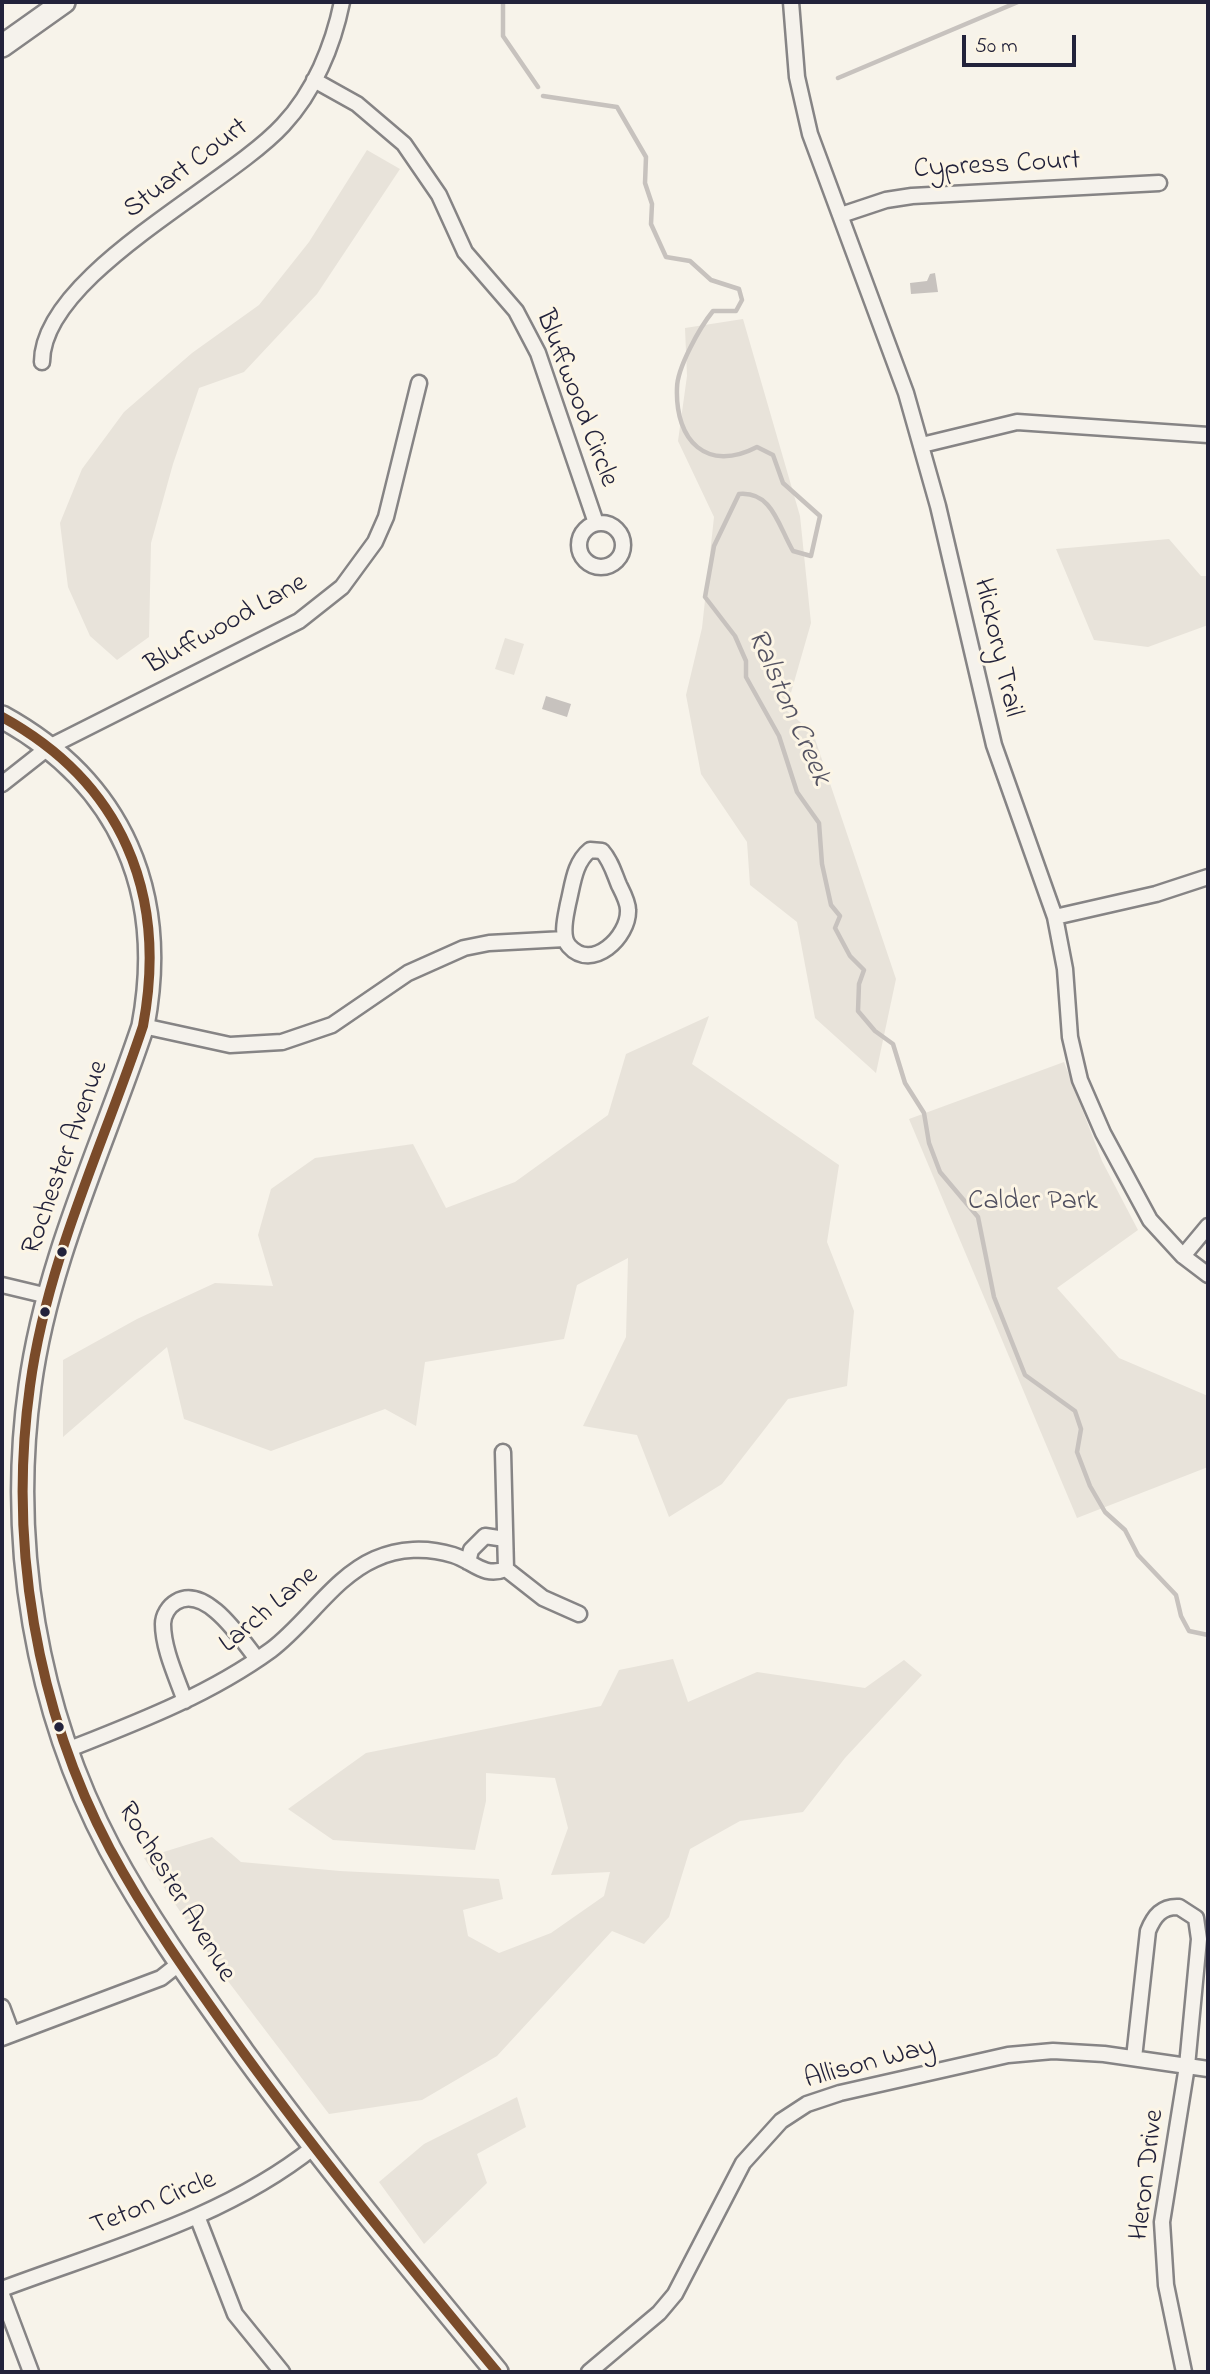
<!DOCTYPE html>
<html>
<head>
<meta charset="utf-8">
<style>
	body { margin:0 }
	#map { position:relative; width:1210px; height:2374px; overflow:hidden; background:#f7f3ea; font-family:"Indie Flower",sans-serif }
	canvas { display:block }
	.frame { position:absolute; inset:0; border:4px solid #22223b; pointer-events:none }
	.scale { position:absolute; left:962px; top:35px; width:114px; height:32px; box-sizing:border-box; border:4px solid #22223b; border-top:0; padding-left:9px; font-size:21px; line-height:24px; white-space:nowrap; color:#22223b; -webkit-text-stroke:5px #fcf5e5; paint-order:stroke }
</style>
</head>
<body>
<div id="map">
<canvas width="1210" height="2374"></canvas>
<div class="frame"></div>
<div class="scale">50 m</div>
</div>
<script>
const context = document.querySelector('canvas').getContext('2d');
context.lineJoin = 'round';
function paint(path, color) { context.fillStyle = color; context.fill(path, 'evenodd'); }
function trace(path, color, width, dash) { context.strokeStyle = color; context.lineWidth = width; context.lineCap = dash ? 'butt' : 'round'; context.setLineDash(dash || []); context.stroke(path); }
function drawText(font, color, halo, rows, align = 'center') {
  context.font = font + ' "Indie Flower",sans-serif'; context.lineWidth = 6; context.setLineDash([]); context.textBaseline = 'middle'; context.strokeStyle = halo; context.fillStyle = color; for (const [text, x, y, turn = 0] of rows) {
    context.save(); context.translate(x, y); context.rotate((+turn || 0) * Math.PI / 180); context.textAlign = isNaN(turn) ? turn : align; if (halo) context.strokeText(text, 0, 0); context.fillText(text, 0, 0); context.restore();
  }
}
paint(new Path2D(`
	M367,150L400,169L317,294L244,372L199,388L173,464L151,543L149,637L117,660L90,636L68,587L60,523L82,469L124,412L192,353L259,305L309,242Z
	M743,319L800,516L811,623L786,710L813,733L896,979L876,1073L815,1018L797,922L750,885L747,842L701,774L686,695L702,628L714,517L678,441L687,376L685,328Z
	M1169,539L1201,576H1208V625L1148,647L1094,640L1056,549Z
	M505,638L524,644L514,675L495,669Z
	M709,1016L692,1064L839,1165L827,1242L854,1311L847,1386L788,1399L722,1484L669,1517L637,1435L583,1426L626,1337L628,1258L577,1285L564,1339L425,1362L416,1426L385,1409L271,1451L184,1419L167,1347L63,1437V1360L137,1319L215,1283L273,1286L258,1235L271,1189L315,1158L413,1144L446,1208L515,1182L608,1115L626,1054Z
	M1064,1062L1102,1161L1138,1230L1057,1288L1119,1358L1208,1396V1467L1077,1518L909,1119Z
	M673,1659L688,1702L757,1672L865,1688L904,1660L922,1675L845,1758L803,1812L740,1821L690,1849L669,1917L644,1944L612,1931L497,2056L422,2100L329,2114L221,1972L144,1858L212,1837L241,1862L340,1871L499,1879L503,1899L463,1910L468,1936L499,1953L551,1933L604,1896L610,1872L551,1875L568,1828L555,1778L486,1773V1801L475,1850L333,1840L288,1809L366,1753L601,1706L619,1670Z
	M517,2097L526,2127L477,2154L487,2183L424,2244L379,2182L424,2144Z`), '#e8e3da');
paint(new Path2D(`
	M935,273L938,292L911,294L910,283L927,281L930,274Z
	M546,696L571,704L567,717L542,709Z`), '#c7c2be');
trace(new Path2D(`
	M503,2V36L538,87
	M838,78L1018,2
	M543,96L617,107L646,157L645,183L652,204L651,224L666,257L690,261L711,280L739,289L742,300L736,311H713C700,327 677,368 677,388C675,441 707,473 757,447L773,455L783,483L820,516L811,556L793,551C778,525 772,491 739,494L714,546L705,597L735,636L746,661V677L779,736L797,792L819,823L822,864L831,905L840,916L835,928L850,956L864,970L859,984L858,1011L875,1031L893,1044L905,1083L924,1113L929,1143L940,1172L978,1217L994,1297L1025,1375L1075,1411L1081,1429L1077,1452L1090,1486L1105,1512L1125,1530L1138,1555L1176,1595L1181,1616L1189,1631L1208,1635`), '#c7c2be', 4.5);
const minor = new Path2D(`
	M791,2L797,77L810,134L906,393L938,506L994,745L1055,917L1065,969L1070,1037L1080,1080L1103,1133L1150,1220L1183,1256L1208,1275
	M314,80L357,104L404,144L439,195L465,252L516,311L538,353L596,523
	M841,215L886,200L912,196L1159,183
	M42,362C42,275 227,186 283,125C314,92 333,46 342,2
	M922,445L1017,422L1208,435
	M579 545a22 22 0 1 1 44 0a22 22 0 1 1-44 0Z
	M2,784L49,747L299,621L342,587L375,542L386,517L419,383
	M590,850L602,851C611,861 614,873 619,885C623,893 628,902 628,910C629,937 592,972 569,946C560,936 566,915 568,904C573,884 574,863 590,850Z
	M1055,917L1156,894L1208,877
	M143,1026L230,1045L282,1042L332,1025L408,973L464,948L489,943L565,939
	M1183,1256L1208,1226
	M2,1285L48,1296
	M503,1452L506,1569
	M468,1562L471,1550L485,1536L505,1539
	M185,1701C177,1678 163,1649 163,1624C163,1615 169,1606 176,1602C206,1584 241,1639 257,1659
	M67,1750C138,1722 209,1695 271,1650C307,1623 334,1577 375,1559C399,1548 427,1547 453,1555C473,1561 483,1578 506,1569L543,1598L579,1614
	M2,2007L12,2034
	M2,2038L161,1978L180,1963
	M1134,2058L1148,1931C1154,1916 1162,1906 1179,1907L1196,1918L1199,1939L1187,2066L1162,2222L1166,2285L1184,2372
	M197,2216L235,2314L282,2372
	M2,2289C108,2249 224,2219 314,2147
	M2,2295L31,2372
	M589,2372L659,2313L675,2294L743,2163L781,2121L807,2104L840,2093L1008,2055L1053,2051L1104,2054L1208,2069`);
const secondary = new Path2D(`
	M2,46L64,2
	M2,717C122,783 168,893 143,1026C103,1146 47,1260 30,1386C8,1543 36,1709 110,1849C148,1920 196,1986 243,2052C323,2162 410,2267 497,2372`);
trace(minor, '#868485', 19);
trace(secondary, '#868485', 26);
trace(minor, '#f5f2ec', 14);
trace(secondary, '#f5f2ec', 21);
trace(new Path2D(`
	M2,717C122,783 168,893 143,1026C103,1146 47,1260 30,1386C8,1543 36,1709 110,1849C148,1920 196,1986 243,2052C323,2162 410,2267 497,2372`), '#7a4b2a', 10);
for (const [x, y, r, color] of [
	[62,1252,6,"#22223b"],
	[45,1312,6,"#22223b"],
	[59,1727,6,"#22223b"]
]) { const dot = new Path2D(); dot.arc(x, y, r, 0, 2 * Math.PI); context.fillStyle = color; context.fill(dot); trace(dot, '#fcf5e5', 2.5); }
drawText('28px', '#22223b', '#fcf5e5', [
	["Cypress Court",997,167,-3],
	["Stuart Court",187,170,-37],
	["Bluffwood Circle",575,399,69],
	["Bluffwood Lane",227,626,-29],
	["Hickory Trail",996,648,77],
	["Rochester Avenue",67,1158,-70],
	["Larch Lane",270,1611,-40],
	["Rochester Avenue",175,1893,59],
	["Allison Way",870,2065,-15],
	["Heron Drive",1149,2175,-83],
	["Teton Circle",154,2205,-22]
]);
drawText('28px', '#504f5f', '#fcf5e5', [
	["Calder Park",1033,1203]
]);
drawText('italic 30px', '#545362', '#fcf5e5', [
	["Ralston Creek",787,708,66]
]);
</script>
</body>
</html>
